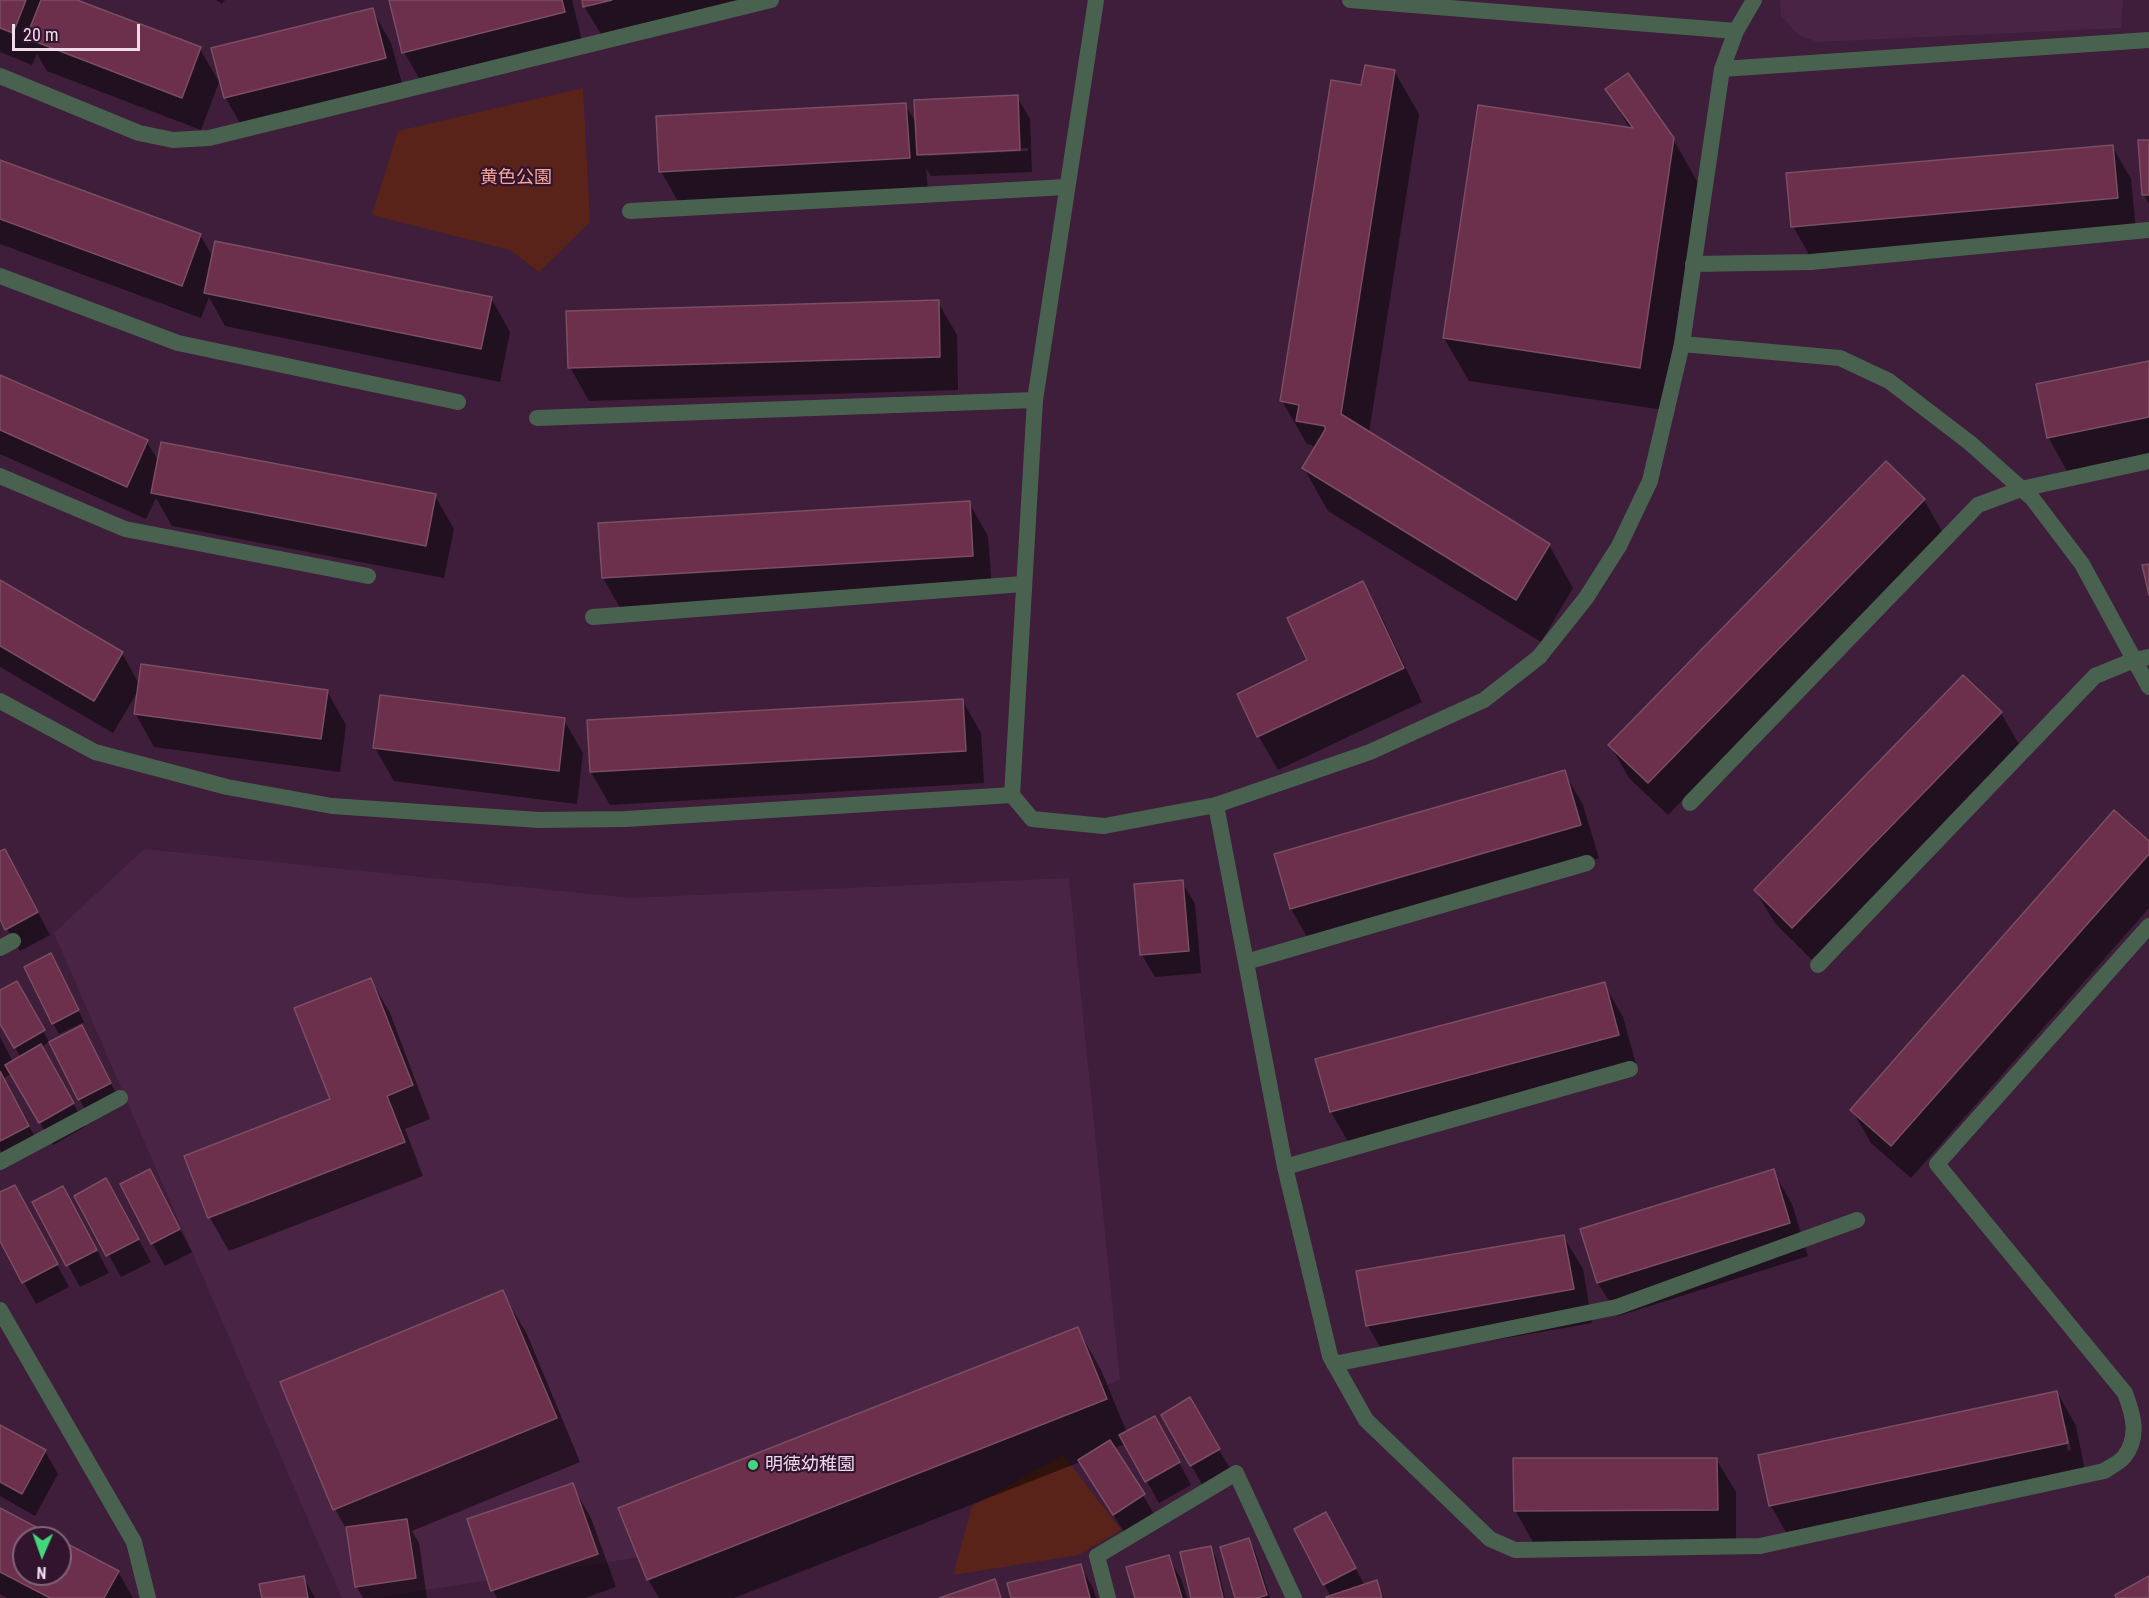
<!DOCTYPE html>
<html>
<head>
<meta charset="utf-8">
<style>
	body { margin:0 }
	#map { position:relative; width:2149px; height:1598px; overflow:hidden; background:#3e1e3a; font-family:"Roboto Condensed",sans-serif }
	canvas { display:block }
	.north { position:absolute; left:12px; top:1526px; width:60px; height:60px; box-sizing:border-box; background:#33142f; border:2px solid #7f647b; border-radius:50%; rotate:182deg; font-size:16px; font-weight:700; line-height:24px; text-align:center; color:#f0dbec }
	.north::after { content:''; display:block; margin:auto; width:21px; height:27px; background:#43d77b; clip-path:polygon(50% 0,100% 100%,50% 72%,0 100%) }
	.scale { position:absolute; left:12px; top:24px; width:128px; height:27px; box-sizing:border-box; border:3px solid #f0dbec; border-top:0; padding-left:8px; font-size:18px; line-height:21px; white-space:nowrap; color:#f0dbec; -webkit-text-stroke:4px #33142f; paint-order:stroke }
</style>
</head>
<body>
<div id="map">
<canvas width="2149" height="1598"></canvas>
<div class="north">N</div>
<div class="scale">20 m</div>
</div>
<script>
const context = document.querySelector('canvas').getContext('2d');
context.lineJoin = 'round';
function paint(path, color) { context.fillStyle = color; context.fill(path, 'evenodd'); }
function trace(path, color, width, dash) { context.strokeStyle = color; context.lineWidth = width; context.lineCap = dash ? 'butt' : 'round'; context.setLineDash(dash || []); context.stroke(path); }
function drawText(font, color, halo, rows, align = 'center') {
  context.font = font + ' "Roboto Condensed","Noto Sans JP",sans-serif'; context.lineWidth = 4.5; context.setLineDash([]); context.textBaseline = 'middle'; context.strokeStyle = halo; context.fillStyle = color; for (const [text, x, y, turn = 0] of rows) {
    context.save(); context.translate(x, y); context.rotate((+turn || 0) * Math.PI / 180); context.textAlign = isNaN(turn) ? turn : align; if (halo) context.strokeText(text, 0, 0); context.fillText(text, 0, 0); context.restore();
  }
}
paint(new Path2D(`
	M1780,0H2123L2121,28L1817,42L1799,35L1781,16Z
	M144,849L631,898L1069,878L1120,1380L640,1557L373,1598H342L54,933Z`), '#4a2445');
paint(new Path2D(`
	M583,88L590,222L539,272L510,250L372,215L398,131Z
	M1063,1455L1121,1530L1078,1555L953,1575L972,1506Z`), '#5a2319');
paint(new Path2D(`
	M0,0H73L200,49L219,82L201,130L47,71L37,54L32,65L0,52Z
	M216,0H225L222,4Z
	M392,0H572L583,45L423,85L404,52Z
	M583,0H766L604,39L584,6Z
	M372,10L391,43L404,91L244,130L225,97Z
	M1394,71L1419,114L1369,433L1549,545L1573,588L1541,642L1328,511L1304,468L1315,450L1312,445L1307,444L1282,401L1363,87Z
	M1607,90L1673,139L1698,183L1664,410L1469,381L1444,338L1630,129Z
	M1017,97L1030,119L1032,172L931,176L926,168L928,191L680,205L661,171L905,105L917,124ZM1028,148V151L928,156V153Z
	M2149,141V204L2144,195Z
	M2112,146L2131,179L2136,231L1812,260L1793,226Z
	M0,162L200,235L213,257L491,298L510,332L500,382L225,326L209,297L201,318L0,244Z
	M938,302L957,335L958,390L589,401L570,367Z
	M2149,363V454L2067,471L2048,437Z
	M0,377L147,442L159,462L435,496L454,529L444,578L172,526L156,498L146,519L0,454Z
	M1924,500L1943,533L1668,815L1629,778L1610,745Z
	M969,503L988,536L992,589L622,611L603,578Z
	M0,582L122,653L139,684L327,691L346,725L340,772L154,747L135,713L138,691L113,733L0,667Z
	M1362,583L1381,616L1422,702L1278,770L1259,737L1239,695L1309,661Z
	M962,700L981,733L984,783L610,805L591,772Z
	M2001,713L2020,746L1812,960L1775,923L1755,890Z
	M564,720L583,753L577,804L394,781L375,748Z
	M1564,772L1583,805L1599,858L1310,942L1291,909L1276,855Z
	M2149,843V908L1911,1178L1871,1143L1852,1110Z
	M0,853L17,873L50,935L20,951L0,916Z
	M1182,882L1195,904L1201,973L1155,977L1142,955Z
	M57,966L84,1022L59,1034L53,1023Z
	M371,980L390,1013L430,1119L405,1129L423,1176L229,1251L210,1218L186,1157L332,1100Z
	M16,983L49,1042L41,1047L86,1126L53,1145L12,1074L3,1078L41,1148L9,1165L0,1149V1037L13,1062L21,1058L0,1021V992Z
	M1604,984L1623,1017L1637,1068L1350,1145L1331,1112Z
	M94,1049L122,1106L92,1121L79,1099Z
	M149,1171L192,1252L165,1266L152,1243Z
	M1773,1171L1792,1204L1808,1256L1618,1316L1598,1283L1581,1230Z
	M0,1194L27,1209L69,1287L36,1304L0,1238Z
	M76,1197L118,1202L151,1262L121,1277Z
	M75,1210L109,1273L80,1287L68,1265Z
	M1563,1236L1583,1269L1592,1323L1387,1359L1368,1326Z
	M502,1292L527,1334L580,1462L412,1531L419,1543L427,1598H363L356,1586L349,1534L335,1509L282,1383Z
	M1078,1329L1102,1372L1127,1433L1167,1440L1191,1485L1159,1503L1126,1444L1114,1448L1156,1517L1127,1537L1080,1462L734,1598H659L648,1579Z
	M2057,1392L2076,1426L2086,1476L1790,1539L1771,1506L1760,1456ZM2063,1426H2066L2071,1450L2068,1451Z
	M1189,1399L1232,1472L1204,1488L1163,1415Z
	M0,1426L45,1451L58,1474L35,1516L0,1496Z
	M1716,1459L1736,1492V1543L1534,1544L1515,1510Z
	M572,1485L591,1518L616,1587L585,1598H497L493,1590Z
	M0,1510L54,1538H24V1574H60V1541L118,1572L133,1598H7L0,1594Z
	M1338,1536L1365,1586L1376,1582L1384,1598H1328L1331,1597L1324,1584Z
	M1249,1540L1255,1551L1270,1598H1237Z
	M1210,1547L1216,1558L1225,1598H1192Z
	M1168,1557L1181,1579L1187,1598H1137Z
	M1080,1566L1093,1588L1096,1598H1013Z
	M303,1577L315,1598H263Z`), '#0007');
const building = new Path2D(`
	M0,0H26L13,33L0,28Z
	M41,0H77L201,47L182,98L26,38Z
	M389,0H562L565,12L402,53Z
	M582,0H612L583,7Z
	M373,8L386,58L224,98L211,48Z
	M1365,65L1395,70L1341,414L1550,544L1516,600L1302,468L1325,430V426L1296,421L1299,405L1280,401L1331,80L1361,85Z
	M1628,73L1674,138L1640,368L1443,338L1478,105L1633,128L1605,89Z
	M1018,95L1020,150L917,155L914,100Z
	M906,103L910,158L659,172L656,116Z
	M2138,140H2149V195H2142Z
	M2113,145L2118,198L1791,227L1786,173Z
	M0,160L201,234L182,286L0,219Z
	M215,241L492,297L481,349L204,293Z
	M939,300L940,357L568,368L566,311Z
	M2149,361V417L2047,438L2036,384Z
	M0,375L148,440L127,487L0,430Z
	M161,442L436,494L426,546L151,493Z
	M1886,461L1925,499L1648,783L1608,745Z
	M970,501L973,556L602,578L598,523Z
	M2149,564V595L2142,565Z
	M0,580L123,652L94,701L0,646Z
	M1363,581L1404,668L1257,737L1237,694L1307,660L1287,618Z
	M141,664L328,690L321,739L134,714Z
	M1963,675L2002,712L1792,928L1754,890Z
	M380,695L565,718L559,771L373,748Z
	M963,699L966,751L590,772L587,720Z
	M1565,770L1581,825L1290,909L1274,854Z
	M2114,810L2149,841V854L1891,1146L1850,1110Z
	M5,849L38,912L5,930L0,919V851Z
	M1183,880L1189,951L1140,955L1134,884Z
	M51,953L79,1010L52,1024L24,967Z
	M371,978L413,1085L387,1096L405,1142L208,1218L184,1156L330,1099L294,1008Z
	M17,981L45,1030L14,1048L0,1024V990Z
	M1605,982L1619,1035L1330,1112L1315,1059Z
	M82,1025L111,1083L78,1100L49,1042Z
	M41,1044L74,1103L39,1123L5,1065Z
	M0,1071L29,1126L0,1141Z
	M150,1169L180,1229L151,1244L120,1184Z
	M1774,1169L1790,1223L1597,1283L1580,1229Z
	M106,1178L139,1239L106,1256L74,1196Z
	M15,1185L58,1264L22,1283L0,1241V1192Z
	M63,1186L97,1250L66,1266L32,1202Z
	M1564,1235L1574,1289L1366,1326L1356,1271Z
	M503,1290L557,1418L333,1510L280,1382Z
	M1078,1327L1107,1399L647,1580L618,1508Z
	M2057,1391L2068,1443L1769,1506L1758,1455Z
	M1190,1397L1220,1449L1190,1466L1161,1415Z
	M1155,1416L1180,1462L1145,1482L1119,1435Z
	M0,1425L46,1450L22,1494L0,1482Z
	M1110,1440L1145,1494L1113,1515L1078,1460Z
	M1513,1458H1717L1718,1510L1514,1511Z
	M573,1483L598,1554L491,1591L467,1519Z
	M0,1508L57,1538H24V1574H60V1540L119,1571L104,1598H50L0,1572Z
	M1326,1512L1356,1568L1323,1585L1294,1529Z
	M407,1519L416,1578L355,1587L346,1527Z
	M1249,1538L1267,1595L1257,1598H1235L1220,1547Z
	M1211,1546L1223,1598H1191L1180,1552Z
	M1169,1555L1182,1598H1135L1126,1567Z
	M1081,1564L1090,1598H1011L1007,1583Z
	M304,1576L308,1598H262L259,1584Z
	M2149,1576V1598H2116L2115,1595Z
	M995,1579L1001,1598H939Z
	M1377,1580L1382,1598H1327L1326,1597Z`);
paint(building, '#6c2f4c');
trace(building, '#7b4e62', 1.5);
trace(new Path2D(`
	M1736,31L1754,0
	M0,76L139,133L173,140L209,138L771,0
	M630,211L1066,187
	M1693,264L1811,262L2149,230
	M0,276L178,343L458,402
	M1682,344L1840,358L1889,381L1970,443L2032,498L2082,564L2149,687
	M537,418L1035,400
	M0,476L125,529L368,576
	M593,617L1023,584
	M0,701L95,752L227,787L332,806L539,820L626,819L1012,795
	M1690,803L1978,505L2021,489L2149,461
	M1216,805L1285,1167L1330,1356L1366,1420L1490,1539L1515,1550L1760,1546L2104,1471C2110,1467 2119,1463 2124,1457C2140,1437 2133,1414 2125,1393L1937,1164L2149,926
	M0,948L13,941
	M1246,962L1587,863
	M1818,965L2095,676L2134,660L2149,657
	M0,1162L120,1098
	M1285,1167L1630,1069
	M1334,1364L1617,1307L1857,1220`), '#49624f', 16);
trace(new Path2D(`
	M1350,0L1736,31L1722,69
	M1012,795L1032,819L1104,826L1216,805L1370,752L1484,700L1539,657L1586,598L1619,546L1650,481L1682,344L1722,69L2149,40
	M0,1310L134,1542L148,1598
	M1108,1598L1097,1556L1236,1473L1294,1598`), '#49624f', 16);
trace(new Path2D(`
	M1012,795L1035,400L1096,0`), '#49624f', 16);
for (const [x, y, r, color] of [
	[753,1465,6,"#43d77b"]
]) { const dot = new Path2D(); dot.arc(x, y, r, 0, 2 * Math.PI); context.fillStyle = color; context.fill(dot); trace(dot, '#33142f', 2); }
drawText('18px', '#f8a696', '#33142f', [
	["黄色公園",516,178]
]);
drawText('18px', '#f0dbec', '#33142f', [
	["明徳幼稚園",765,1465]
], 'left');
</script>
</body>
</html>
